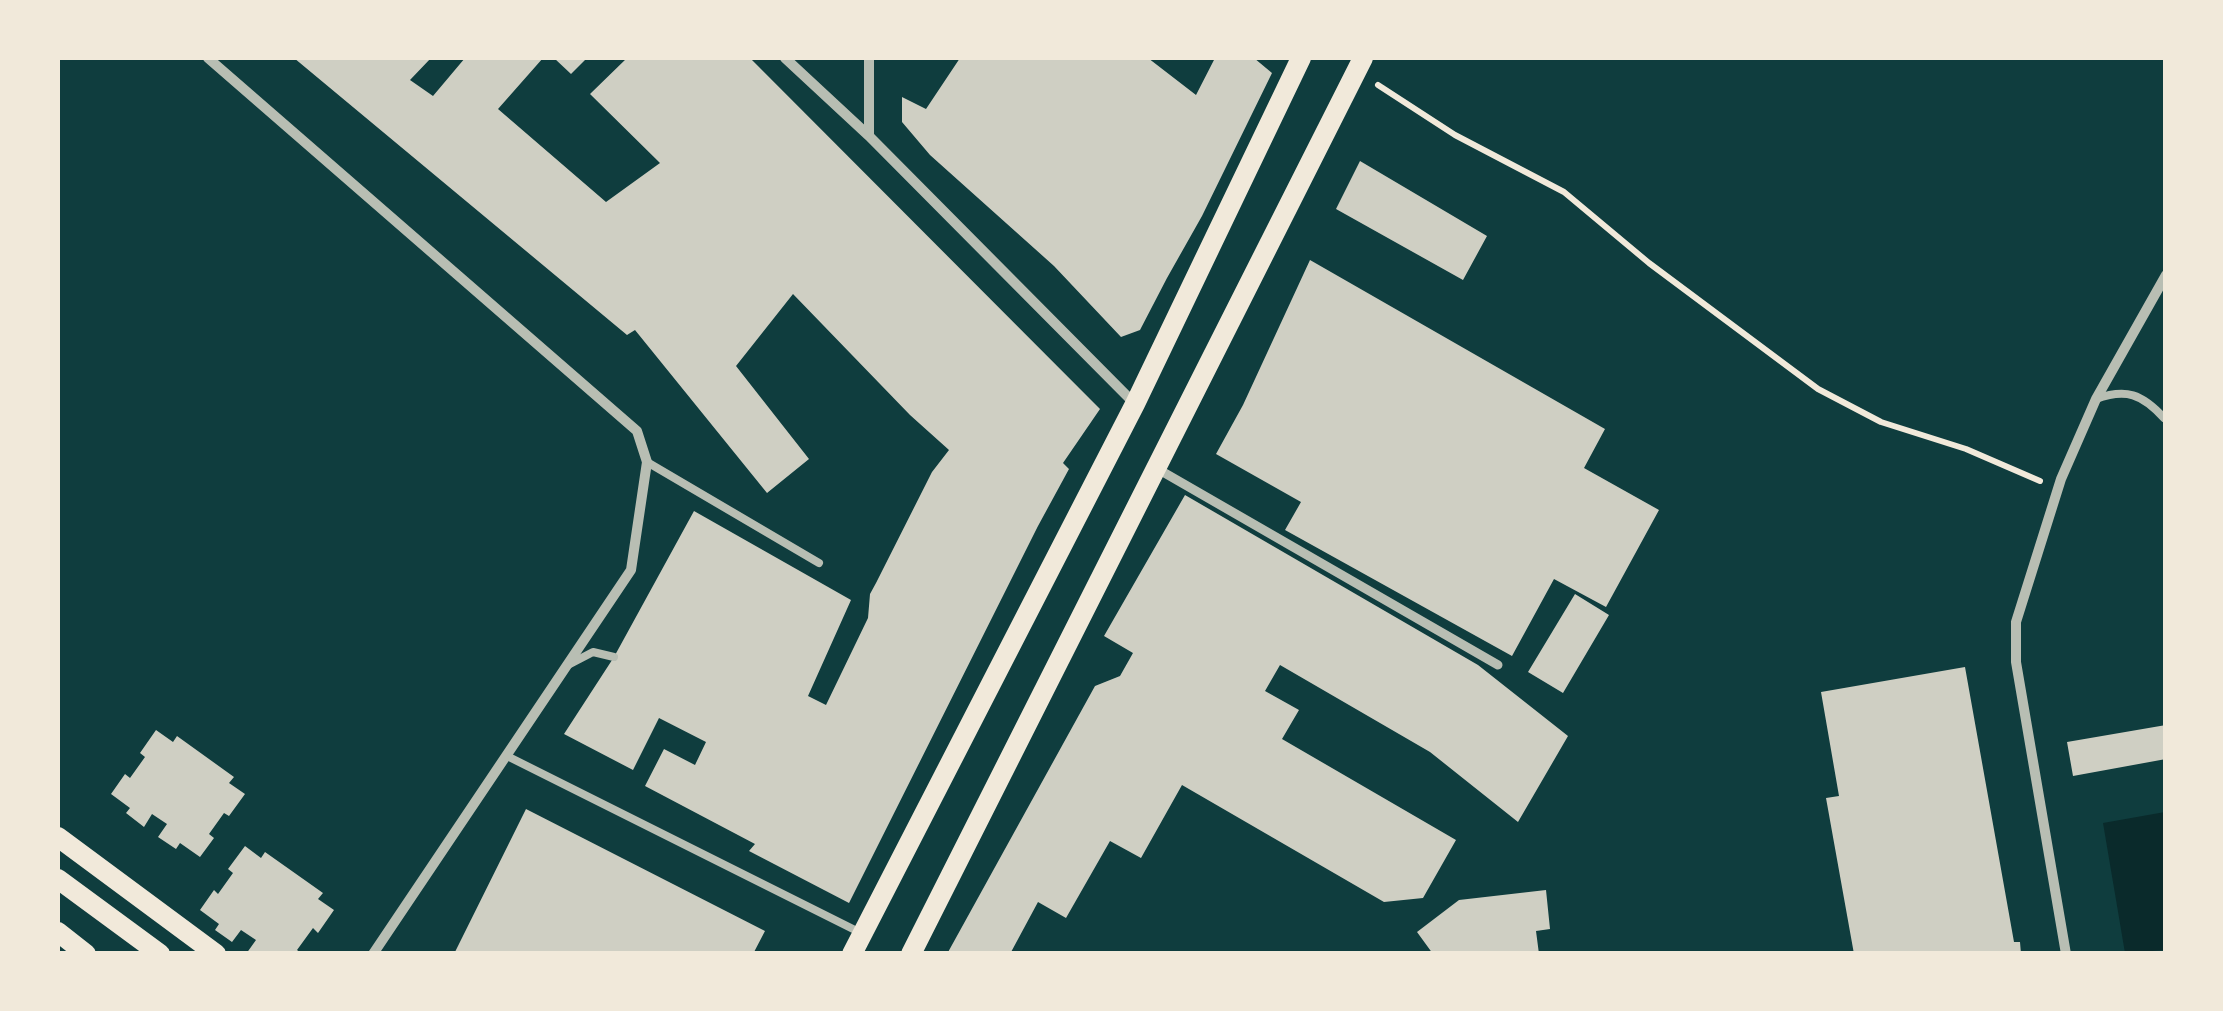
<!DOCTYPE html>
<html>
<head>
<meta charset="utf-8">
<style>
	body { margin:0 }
	#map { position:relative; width:2223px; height:1011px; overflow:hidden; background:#0f3d3e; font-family:"Titillium Web",sans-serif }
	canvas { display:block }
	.frame { position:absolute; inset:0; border:60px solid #f1e9da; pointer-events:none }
</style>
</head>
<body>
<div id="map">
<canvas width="2223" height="1011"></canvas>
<div class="frame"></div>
</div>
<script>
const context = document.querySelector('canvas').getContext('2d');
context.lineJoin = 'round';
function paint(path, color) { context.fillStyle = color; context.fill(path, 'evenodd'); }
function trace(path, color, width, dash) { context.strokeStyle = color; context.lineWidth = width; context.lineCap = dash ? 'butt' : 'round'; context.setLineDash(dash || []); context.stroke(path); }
paint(new Path2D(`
	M2165,812V950L2125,953L2103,823Z`), '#0a2a2b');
paint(new Path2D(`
	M294,58H431L410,80L433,96L465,58H543L498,109L606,202L660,163L590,94L627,58H750L1100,409L1063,463L1069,469L1038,526L849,903L749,851L755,844L645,786L664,749L695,765L706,742L659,718L633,770L564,734L614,657L694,511L851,600L808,696L826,705L868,618L870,594L876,583L932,472L949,450L910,415L793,294L736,366L809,459L767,493L635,330L627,335Z
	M554,58H587L571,74Z
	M960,58H1148L1196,95L1215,58H1254L1272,73L1202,216L1167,278L1140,330L1121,337L1054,266L930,155L902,122V97L926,109Z
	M1360,161L1487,236L1463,280L1336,209Z
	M1310,260L1605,429L1584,468L1659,510L1606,607L1554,579L1512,656L1285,530L1301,502L1216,454L1243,405Z
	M1185,495L1478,665L1568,736L1518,822L1430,752L1280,665L1265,691L1299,710L1282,739L1456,840L1423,898L1384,902L1182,785L1141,858L1110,841L1066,918L1038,902L1010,954H947L1095,686L1120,676L1133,653L1104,636Z
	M1575,594L1609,615L1563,693L1528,672Z
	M1965,667L2014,942H2020L2021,954H1854L1826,798L1839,796L1821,692Z
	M2166,725V759L2073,776L2067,742Z
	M156,730L173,742L177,736L234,777L229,783L245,794L229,816L224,813L209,834L214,838L200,857L180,843L176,849L158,837L167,824L152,814L144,827L126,813L130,808L111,794L125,774L130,778L145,757L140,753Z
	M526,809L765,931L753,954H454Z
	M245,846L261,858L265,852L323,893L318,899L334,910L318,933L313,928L297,950L302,954H246L256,940L241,930L232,942L215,930L219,924L200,910L214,890L218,894L233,873L228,869Z
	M1546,890L1550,929L1536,931L1539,954H1433L1417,932L1459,900Z`), '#cfcfc3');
trace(new Path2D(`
	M1378,85L1455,135L1564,192L1649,263L1818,389L1881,422L1966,449L2040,481`), '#f1e9da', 6);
trace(new Path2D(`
	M2096,399C2126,388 2142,394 2164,418
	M647,462L819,563
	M568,665L593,652L614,657
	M507,756L861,933`), '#b8beb3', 8);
trace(new Path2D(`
	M1156,468L1498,665`), '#b8beb3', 9);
trace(new Path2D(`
	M208,58L637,431L647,462L631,570L373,954
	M785,58L869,136L1135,404
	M869,136V58
	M2066,954L2016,662V622L2061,479L2096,399L2166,275`), '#b8beb3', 10);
trace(new Path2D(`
	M58,837L216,954
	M58,879L160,954
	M58,932L86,954
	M852,954L1135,404L1301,58
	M911,954L1363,58`), '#f1e9da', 20);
</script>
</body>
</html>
